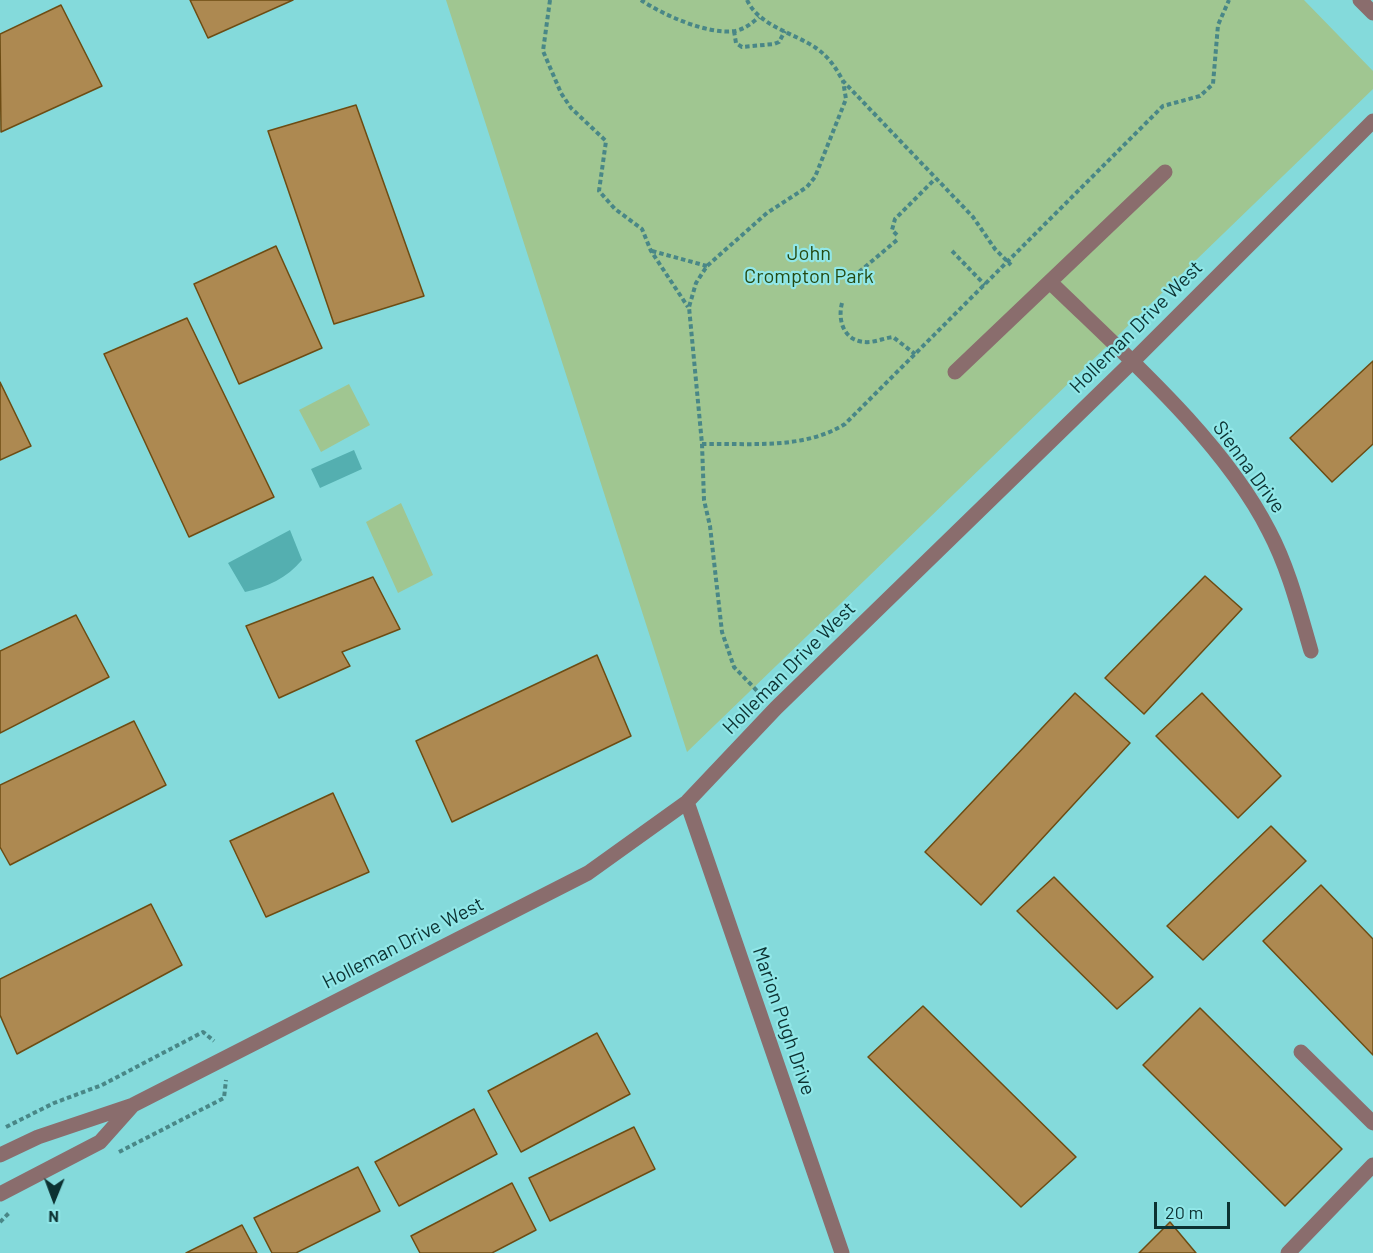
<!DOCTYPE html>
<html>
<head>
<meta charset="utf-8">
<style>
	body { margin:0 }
	#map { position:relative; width:1373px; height:1253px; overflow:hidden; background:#84dadb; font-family:Barlow,sans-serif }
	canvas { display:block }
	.north { position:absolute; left:24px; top:1169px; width:60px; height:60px; -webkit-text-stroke:4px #91e7e8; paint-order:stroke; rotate:181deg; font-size:16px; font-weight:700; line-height:24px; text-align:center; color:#0c3232 }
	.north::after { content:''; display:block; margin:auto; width:21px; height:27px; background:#0c3232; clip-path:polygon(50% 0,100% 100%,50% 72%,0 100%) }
	.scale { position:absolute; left:1154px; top:1202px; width:76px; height:27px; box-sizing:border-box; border:3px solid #0c3232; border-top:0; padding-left:8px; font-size:18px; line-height:21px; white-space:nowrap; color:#0c3232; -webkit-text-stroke:4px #91e7e8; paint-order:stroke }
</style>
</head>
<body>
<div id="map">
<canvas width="1373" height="1253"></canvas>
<div class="north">N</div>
<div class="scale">20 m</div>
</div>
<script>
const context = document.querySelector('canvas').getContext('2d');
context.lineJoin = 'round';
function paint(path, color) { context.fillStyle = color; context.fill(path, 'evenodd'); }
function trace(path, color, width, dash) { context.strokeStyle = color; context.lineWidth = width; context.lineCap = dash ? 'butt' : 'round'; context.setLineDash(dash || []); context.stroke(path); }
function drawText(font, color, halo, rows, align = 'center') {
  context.font = font + ' Barlow,sans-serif'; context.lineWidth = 4.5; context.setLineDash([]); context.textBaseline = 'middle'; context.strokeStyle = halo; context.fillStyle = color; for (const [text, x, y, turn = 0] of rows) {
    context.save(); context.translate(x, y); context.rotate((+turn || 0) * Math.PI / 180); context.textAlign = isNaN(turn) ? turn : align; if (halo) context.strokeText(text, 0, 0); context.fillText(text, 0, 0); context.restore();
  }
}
paint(new Path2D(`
	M446,0H1304L1373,71V89L687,752Z
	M349,384L370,425L321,452L299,410Z
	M401,503L433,575L398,593L366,522Z`), '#a0c691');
paint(new Path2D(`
	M354,450L362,469L320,488L311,469Z
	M290,530L302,560C287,578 267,587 245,592L228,563Z`), '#54afb0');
const building = new Path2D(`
	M190,0H293L208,38Z
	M61,5L102,86L1,132L0,34Z
	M356,105L424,296L334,324L268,131Z
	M276,246L322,348L239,384L194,284Z
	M187,318L274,497L189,537L104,354Z
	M1373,361V444L1332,482L1290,438Z
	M0,382L31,446L0,460Z
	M1205,576L1242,609L1144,714L1105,678Z
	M373,577L400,629L342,652L350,666L279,698L246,626Z
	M76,615L109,677L0,733V651Z
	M597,655L631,736L452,822L416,741Z
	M1075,693L1130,743L981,905L925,852Z
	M1202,693L1281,776L1238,818L1156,736Z
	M134,721L166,785L10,865L0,847V785Z
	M333,793L369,872L266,917L230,841Z
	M1271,826L1306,861L1203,960L1167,926Z
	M1054,877L1153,977L1117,1009L1017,911Z
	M1321,885L1373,939V1055L1263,941Z
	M151,904L182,965L17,1054L0,1015V979Z
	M923,1006L1076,1157L1021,1207L868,1057Z
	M1200,1008L1342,1149L1285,1206L1143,1065Z
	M597,1033L630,1094L521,1152L488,1091Z
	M474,1109L497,1154L399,1206L375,1162Z
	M634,1127L655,1169L550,1221L529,1178Z
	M358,1167L380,1211L296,1253H272L254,1218Z
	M512,1183L536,1230L492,1253H420L411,1236Z
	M1170,1222L1196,1253H1139Z
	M242,1225L257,1253H186Z`);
paint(building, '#ad8951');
trace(building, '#6d4c13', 1.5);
trace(new Path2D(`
	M550,0L543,51L561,93L571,108L606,141L599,191L615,209L642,229L651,251L688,307
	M641,0C663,15 708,35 735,31C745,29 752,23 759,17
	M747,0C759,26 794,33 816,48C829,57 836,68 843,81L973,217L995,249L1011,265
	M734,31L736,43L742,47L774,44L779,42L785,31
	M897,235L892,230L895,219L935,179
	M652,251L707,266
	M952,251L985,285
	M859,272L897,240
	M842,303C837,322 845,344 870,342C878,341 885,338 893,337L915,354
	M702,444C750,443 803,450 845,424L1163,106L1200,96L1213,84L1218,25L1229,0
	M762,696L734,667L722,632L710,526L704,500L702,444L689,307L696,283L707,266L767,213L807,187L815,177L846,99L843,81
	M6,1127L54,1103L102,1085L203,1032L214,1041
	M119,1152L224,1098L226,1080
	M0,1222L10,1212`), '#498787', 4, [4.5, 3]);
trace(new Path2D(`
	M1360,0L1373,13
	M1050,282C1123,353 1223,440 1269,531C1289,569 1299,610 1311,651
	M955,372L1165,172
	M687,802L842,1253
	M1301,1052L1373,1123
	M0,1155L38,1137L133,1105L588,873L687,802L776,708L1132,362L1373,121
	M0,1194L100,1142L133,1105
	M1288,1253L1373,1165`), '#8a6d6d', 15);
drawText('20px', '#244911', '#91e7e8', [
	["John",809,253],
	["Crompton Park",809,276]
]);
drawText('20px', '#0c3232', '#91e7e8', [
	["Holleman Drive West",1136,327,-45],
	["Sienna Drive",1249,467,54],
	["Holleman Drive West",789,668,-45],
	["Holleman Drive West",403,943,-27],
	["Marion Pugh Drive",784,1021,71]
]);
</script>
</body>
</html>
